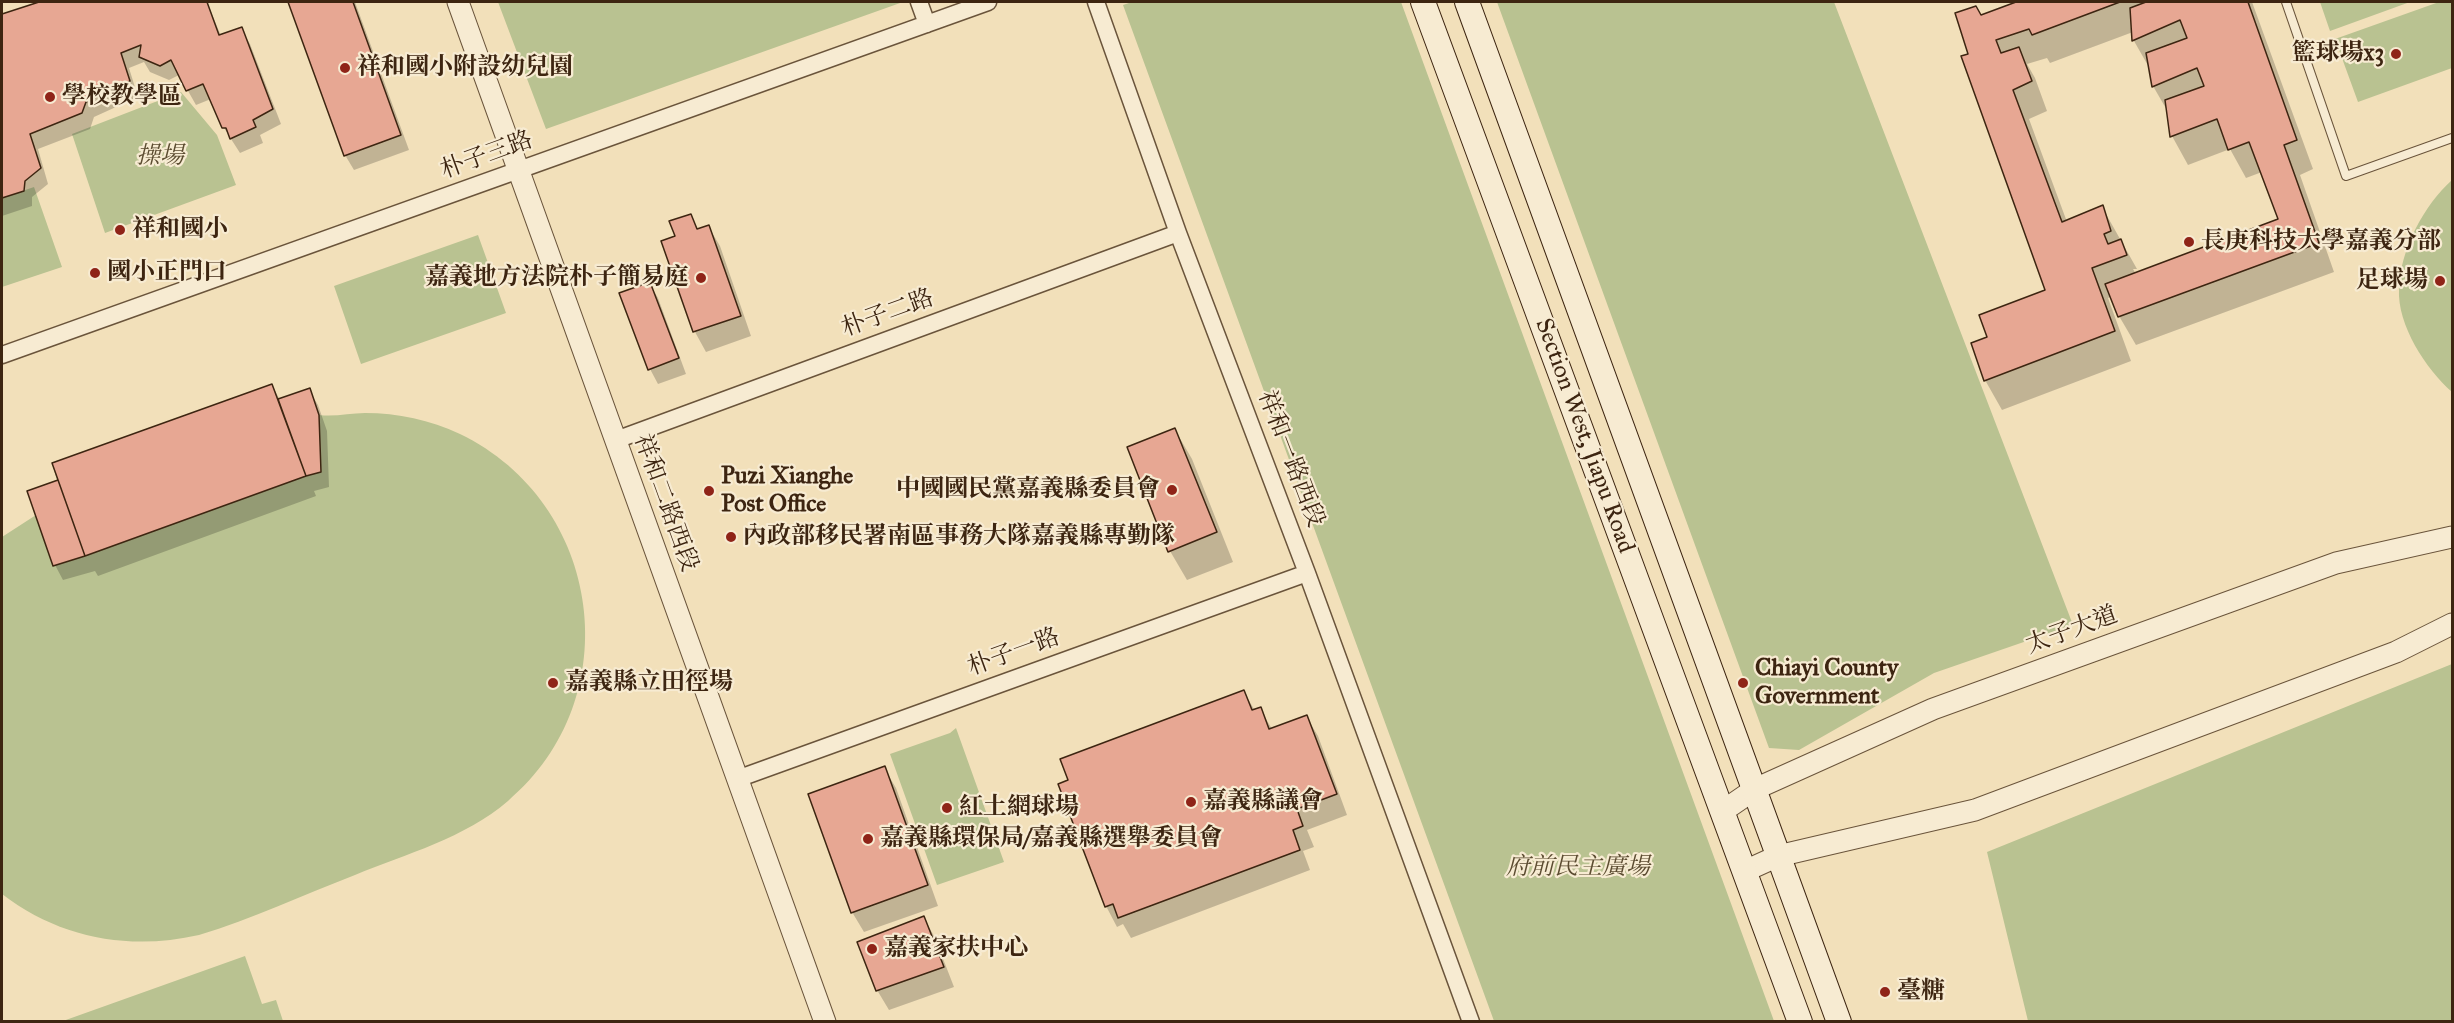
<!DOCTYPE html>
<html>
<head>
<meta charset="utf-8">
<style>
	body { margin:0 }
	#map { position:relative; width:2454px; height:1023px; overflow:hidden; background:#f2e0ba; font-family:"IM FELL Great Primer",serif }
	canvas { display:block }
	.frame { position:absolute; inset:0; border:3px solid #3d2511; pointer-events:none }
</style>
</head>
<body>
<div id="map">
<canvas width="2454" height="1023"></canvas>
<div class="frame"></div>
</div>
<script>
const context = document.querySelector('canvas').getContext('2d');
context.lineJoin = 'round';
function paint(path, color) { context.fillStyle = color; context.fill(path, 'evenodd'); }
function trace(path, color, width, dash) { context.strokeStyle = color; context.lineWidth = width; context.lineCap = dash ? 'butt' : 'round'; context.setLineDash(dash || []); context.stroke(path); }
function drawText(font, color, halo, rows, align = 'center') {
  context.font = font + ' "IM FELL Great Primer","Noto Serif TC",serif'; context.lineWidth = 4.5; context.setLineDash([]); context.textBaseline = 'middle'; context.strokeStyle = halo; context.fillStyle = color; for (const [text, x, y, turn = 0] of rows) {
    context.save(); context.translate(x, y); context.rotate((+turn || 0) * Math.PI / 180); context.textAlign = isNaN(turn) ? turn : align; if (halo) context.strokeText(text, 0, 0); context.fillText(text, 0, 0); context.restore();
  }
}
paint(new Path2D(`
	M498,2H903L546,129Z
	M1132,2H1401L1774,1021H1494L1123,5Z
	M1497,2H1834L2073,625L1934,673L1799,750L1769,748Z
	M2320,2H2410L2330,31Z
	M2439,2H2452V68L2358,102L2335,39Z
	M181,92L217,135L236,185L105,233L72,134Z
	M2452,180V392C2426,369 2397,325 2399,289C2400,250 2424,205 2452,180Z
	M34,187L62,267L2,287V198Z
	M478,235L506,313L361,364L334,286Z
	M272,384L278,399L310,388L319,415C335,417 350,413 365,413C398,413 430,420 460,434C603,503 630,698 508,801C465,838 406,854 355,875C303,895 252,919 199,935C129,951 59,938 2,894V537L36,515L27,491L57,480L52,463Z
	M2452,664V1021H2028L1987,852Z
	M956,728L1004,862L937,885L890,754L950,733Z
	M245,956L262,1004L276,1000L283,1021H63Z`), '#b9c291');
paint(new Path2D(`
	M43,2H207L221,36L241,29L250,44L281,124L260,135L263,143L240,153L224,128L211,99L196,105L179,75L169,80L150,72L144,62L129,68L138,97L94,117L90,129L38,149L48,184L32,197V206L2,216V16Z
	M289,2H355L409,150L354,170L345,155Z
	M2020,2H2252L2313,169L2300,175L2334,272L2136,345L2119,316L2112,296L2108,298L2131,361L2002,410L1985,380L1988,337L2047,291L1970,55L1981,17ZM2133,32L2134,41L2150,69L2153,86L2168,112L2172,136L2188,165L2230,149L2246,178L2262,172L2280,220L2136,274L2133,269H2137L2102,207L2067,222L2029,119L2047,111L2035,78L2027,64L2047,58L2050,63Z
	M690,216L699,230L708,226L720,246L751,336L706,352L695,332L663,242L676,237Z
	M649,283L658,298L686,374L658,384L650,369Z
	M272,385L280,400L309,390L318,405L327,431L329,487L314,491L316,496L98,576L95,571L63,580L55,565L29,491L59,480Z
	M1175,430L1192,459L1233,562L1187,580L1170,551Z
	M1244,692L1255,711L1260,709L1272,729L1306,716L1318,736L1347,815L1307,830L1314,847L1303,851L1310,870L1131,938L1123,924L1117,927L1106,906Z
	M884,768L896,788L938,906L864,932L852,912Z
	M924,918L935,938L954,987L889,1010L877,990Z`), '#0003');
const building = new Path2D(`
	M39,2H207L219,35L242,27L273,109L253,120L256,127L230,139L226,128H222L203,84L186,91L171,60L160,66L139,57L141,45L121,53L130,81L86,102L82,113L30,134L41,168L25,181L24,191L2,198V14Z
	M288,2H353L401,135L344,156Z
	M2016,2H2120L2032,35L2029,29L1996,40L2001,53L2019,47L2032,81L2013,90L2062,222L2103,205L2111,231L2104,234L2108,244L2121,239L2127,255L2092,268L2115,331L1984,381L1971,343L1987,337L1979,315L2045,290L1961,56L1968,54L1955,13L1976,6L1981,15Z
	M2146,2H2248L2297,140L2284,145L2319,243L2118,317L2105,284L2278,219L2249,142L2228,150L2217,119L2170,137L2165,100L2204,86L2197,68L2152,87L2146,53L2187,38L2180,20L2132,41L2130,8Z
	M691,214L697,229L709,225L741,316L693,332L661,241L675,236L669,221Z
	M650,282L679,358L648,370L619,293Z
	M272,384L306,476L85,556L52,463Z
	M310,388L319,415L321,472L306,476L278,399Z
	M1175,428L1217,532L1168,552L1127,447Z
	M58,480L85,556L53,566L27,491Z
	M1244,690L1252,710L1261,707L1269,729L1307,715L1337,794L1297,809L1303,826L1293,830L1300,850L1118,918L1113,904L1105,907L1058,784L1068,780L1060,759Z
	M885,766L928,885L851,913L808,794Z
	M924,916L944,967L876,991L857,942Z`);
paint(building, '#e7a793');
trace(building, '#3d2511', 1.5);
const service = new Path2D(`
	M2286,2L2346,176L2452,138`);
const minor = new Path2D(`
	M919,2L927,24
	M1096,2L1178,233L1307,573L1471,1022
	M2,355L988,2
	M616,440L1178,233
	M737,779L1307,573`);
const tertiary = new Path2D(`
	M458,2L825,1022
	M1723,811L1755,789L1933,709L2336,563L2452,537
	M1745,871L1778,856L1975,810L2396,652L2452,624`);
const secondary = new Path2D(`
	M1423,2L1800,1022
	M1467,2L1839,1022`);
trace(service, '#6a543b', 10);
trace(minor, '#6a543b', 19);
trace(tertiary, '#6a543b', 23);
trace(secondary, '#3d2511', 26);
trace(service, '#f7ebd2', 8);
trace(minor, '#f7ebd2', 16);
trace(tertiary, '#f7ebd2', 21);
trace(secondary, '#f7ebd2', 24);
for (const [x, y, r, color] of [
	[2396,54,6,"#8f2418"],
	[345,68,6,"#8f2418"],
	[50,97,6,"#8f2418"],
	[120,230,6,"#8f2418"],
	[2189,242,6,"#8f2418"],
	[95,273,6,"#8f2418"],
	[701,278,6,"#8f2418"],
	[2440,281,6,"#8f2418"],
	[1172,490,6,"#8f2418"],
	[709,491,6,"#8f2418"],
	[731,537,6,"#8f2418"],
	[553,683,6,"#8f2418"],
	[1743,683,6,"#8f2418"],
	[1191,802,6,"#8f2418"],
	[947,808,6,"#8f2418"],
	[868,839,6,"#8f2418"],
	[872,949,6,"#8f2418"],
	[1885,992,6,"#8f2418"]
]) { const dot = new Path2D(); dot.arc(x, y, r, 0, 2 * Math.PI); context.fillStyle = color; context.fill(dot); trace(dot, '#f7ebd2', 2); }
drawText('bold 24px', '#3d2511', '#f7ebd2', [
	["籃球場x3",2384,54,"right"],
	["祥和國小附設幼兒園",357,68],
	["學校教學區",62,97],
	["祥和國小",132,230],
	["長庚科技大學嘉義分部",2201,242],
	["國小正門口",107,273],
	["嘉義地方法院朴子簡易庭",689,278,"right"],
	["足球場",2428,281,"right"],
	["Puzi Xianghe",721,477],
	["Post Office",721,505],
	["中國國民黨嘉義縣委員會",1160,490,"right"],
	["內政部移民署南區事務大隊嘉義縣專勤隊",743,537],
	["Chiayi County",1755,669],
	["Government",1755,697],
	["嘉義縣立田徑場",565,683],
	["嘉義縣議會",1203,802],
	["紅土網球場",959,808],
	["嘉義縣環保局/嘉義縣選舉委員會",880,839],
	["嘉義家扶中心",884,949],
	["臺糖",1897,992]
], 'left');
drawText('24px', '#3d2511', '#f7ebd2', [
	["朴子三路",487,156,-20],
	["朴子二路",888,314,-20],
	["Section West, Jiapu Road",1584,436,70],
	["祥和一路西段",1290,459,69],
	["祥和二路西段",665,503,70],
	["太子大道",2072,631,-20],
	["朴子一路",1014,653,-20]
]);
drawText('italic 24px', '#5c4c31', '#f7ebd2', [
	["操場",160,157],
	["府前民主廣場",1578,868]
]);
</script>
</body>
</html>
